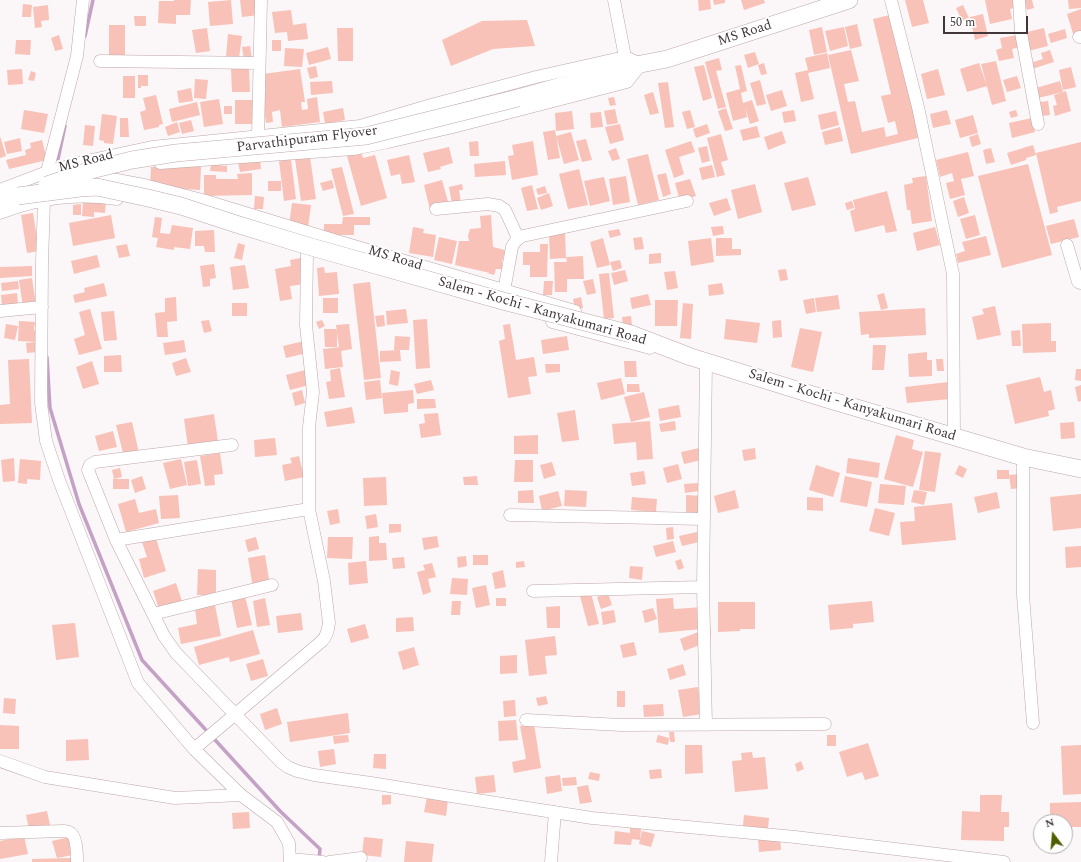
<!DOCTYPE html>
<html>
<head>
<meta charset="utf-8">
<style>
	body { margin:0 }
	#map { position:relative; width:1081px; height:862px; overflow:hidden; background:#fbf6f7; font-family:Spectral,serif }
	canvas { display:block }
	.north { position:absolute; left:1033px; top:814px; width:40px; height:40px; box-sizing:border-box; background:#fff; border:1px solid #b3afb0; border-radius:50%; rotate:344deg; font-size:11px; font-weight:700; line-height:16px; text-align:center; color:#413739 }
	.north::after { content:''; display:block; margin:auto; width:14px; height:18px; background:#4e5e01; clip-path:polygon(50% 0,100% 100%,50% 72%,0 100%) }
	.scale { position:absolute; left:943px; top:16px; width:85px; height:18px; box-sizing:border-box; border:2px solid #413739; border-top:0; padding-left:5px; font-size:12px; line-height:14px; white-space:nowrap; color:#413739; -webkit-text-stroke:3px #fff; paint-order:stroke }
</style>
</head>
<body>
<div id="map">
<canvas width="1081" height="862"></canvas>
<div class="north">N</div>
<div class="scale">50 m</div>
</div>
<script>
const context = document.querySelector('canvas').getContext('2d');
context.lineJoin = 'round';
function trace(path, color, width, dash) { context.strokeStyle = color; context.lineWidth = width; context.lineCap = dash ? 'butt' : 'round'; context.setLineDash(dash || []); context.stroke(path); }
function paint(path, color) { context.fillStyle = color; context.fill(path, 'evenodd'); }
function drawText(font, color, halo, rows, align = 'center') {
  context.font = font + ' Spectral,serif'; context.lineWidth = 4; context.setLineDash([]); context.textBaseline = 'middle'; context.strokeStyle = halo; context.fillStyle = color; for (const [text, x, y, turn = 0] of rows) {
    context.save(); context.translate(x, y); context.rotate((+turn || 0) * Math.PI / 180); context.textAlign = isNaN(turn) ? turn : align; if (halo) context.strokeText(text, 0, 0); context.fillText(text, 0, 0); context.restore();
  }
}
trace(new Path2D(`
	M85,36L93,0
	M57,164L65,126
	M47,357L50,408L79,504L142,660L280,811L320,849L319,859`), '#c3a2c6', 3.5);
paint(new Path2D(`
	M174,0H191L190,15H176V24L158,23L159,1H174Z
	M231,0L233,24L210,26L208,2Z
	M240,0H258L259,15L242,17Z
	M698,0H710L711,9L699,11Z
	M713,0H725V3L714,5Z
	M741,0H764L765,3L744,10Z
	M905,0H923L929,23L912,27Z
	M985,0H1017L1019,7L1010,9L1012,19L990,24Z
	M1024,0H1032L1034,8L1027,10Z
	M1068,0H1081V8L1069,9Z
	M23,4L32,5L31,17H22Z
	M48,5L49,20L41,21L42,27L35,28L33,7Z
	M963,5L969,18L962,21L956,8Z
	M1081,9V35L1074,37L1067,14Z
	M291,10L293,25L306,23L308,39L288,41L287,32L275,33L272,12Z
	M894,14L922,137L851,154L828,55L851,50L859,81L844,84L848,102L855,101L862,132L884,127L886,137L898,134L895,121L888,123L881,96L891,94L873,19Z
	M983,14L988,36L975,40L970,17Z
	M134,16H146V26H135Z
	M527,20L535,46L493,49L451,66L442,40L482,21Z
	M857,24L862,46L850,49L845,27Z
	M109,25H125V58H109Z
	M822,27L827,52L814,55L809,30Z
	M844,27L848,46L830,51L825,31Z
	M207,28L210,51L196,53L192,30Z
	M337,28H353V61H338Z
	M1044,28L1048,46L1028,51L1023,33Z
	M1065,29L1067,38L1051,43L1048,34Z
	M228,34L242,36L239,58L226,57Z
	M59,35L63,49L55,51L51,38Z
	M1017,35L1020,47L1012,49L1014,58L999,61L996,50L1002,48L1000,38Z
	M16,40H31L30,55L15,54Z
	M272,40H281V51H272Z
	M250,46L252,59L244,60L242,47Z
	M328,47L331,59L309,65L306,53Z
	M285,48L304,49L302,67L284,66Z
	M1050,50L1054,62L1032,69L1030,63L1043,59L1041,53Z
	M755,52L759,64L748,68L744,55Z
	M827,53L830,68L808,73L814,99L801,102L795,73L808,70L805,58Z
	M719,58L722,70L716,71L726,107L718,109L705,62Z
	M996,61L1006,101L992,105L981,64Z
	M764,63L767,74L761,75L758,65Z
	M979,63L987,86L967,92L960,69Z
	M704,65L712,98L703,101L694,67Z
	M741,65L747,91L741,93L743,103L752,100L759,121L750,124L745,107L747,117L733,121L726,93L740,89L735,66Z
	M316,66L318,77L310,79L307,68Z
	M1071,67L1076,87L1063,90L1059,70Z
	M231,68H249L250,92H232Z
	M22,69L23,84L8,85L7,70Z
	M300,69L305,102H301L302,110L308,109L307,99L317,97L320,122L282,127L280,110L272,112L273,122L266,123L262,92L266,91L263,74Z
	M938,69L945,95L927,99L921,74Z
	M31,71L36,73L34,81L28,80Z
	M138,75H148V86H141V88H138Z
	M123,76H135V98H123Z
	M1017,76L1021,88L1007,92L1003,80Z
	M195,79L208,80L206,99L194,98Z
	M760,80L766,104L757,106L750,83Z
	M332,81L333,93L311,95L310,82Z
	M1060,81L1063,92L1038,98L1036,88Z
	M668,82L674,127L665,128L658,83Z
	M191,88L193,101L179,103L177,91Z
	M782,90L787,106L771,111L766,95Z
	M1066,91L1071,111L1055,116L1053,106L1057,105L1054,95Z
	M653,92L659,113L650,115L644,95Z
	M156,95L163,124L159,125V127L144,130L140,112L146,110L143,98Z
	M614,97L616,105L610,106L608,98Z
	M219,99L223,124L204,127L200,102Z
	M235,100H253V124H235Z
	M1048,101L1050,115L1042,116L1040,102Z
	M197,102L200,115L172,122L169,109Z
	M224,106H232V114H224Z
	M343,108L345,120L325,124L323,112Z
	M726,108L733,129L725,131L718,111Z
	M615,109L618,123L607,125L604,111Z
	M24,110L48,114L44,133L21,129Z
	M690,110L695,127L687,129L682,112Z
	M794,110L796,121L784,123L782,112Z
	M947,110L951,124L933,128L930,114Z
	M1016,110L1018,116L1011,118L1009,112Z
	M572,111L574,129L556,131L555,113Z
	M836,111L839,125L821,130L818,115Z
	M601,112L603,127L591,128L590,113Z
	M102,114L117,116L113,144L104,143V141L99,140Z
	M973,115L978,133L960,138L955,120Z
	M120,118H128L129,137H120Z
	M1032,118L1035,132L1012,138L1009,123Z
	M191,120L194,131L182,134L179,123Z
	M177,122L180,132L168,136L165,127Z
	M620,124L624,140L610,144L605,127Z
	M707,124L710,133L696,138L693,129Z
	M85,125L95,126L93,146L83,145Z
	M757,126L760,137L743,141L740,130Z
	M840,127L843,141L825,145L822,132Z
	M555,130L560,158L548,160L543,132Z
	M782,131L786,143L768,150L764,137Z
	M571,132L579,160L564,164L556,136Z
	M721,134L728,160L721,162L725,175L717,177L707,138Z
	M978,134L981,144L972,147L969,137Z
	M0,136L6,156L0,158Z
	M20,138L22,151L7,154L4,142Z
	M586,139L592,160L582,162L576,141Z
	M42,140L47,160L9,169L6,160L26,155L25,150L31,148L30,143Z
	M478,141L479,156H470L469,142Z
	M533,141L538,175L512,180L508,156L514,155L512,145Z
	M691,141L695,152L679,157L684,174L674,178L665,150Z
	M1081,142V201L1057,207L1058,212L1050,214L1036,153Z
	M1033,145L1036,155L1026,158V160L1011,165L1007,153Z
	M707,146L710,161L702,163L698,148Z
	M449,147L453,163L440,167L441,169L428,172L423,153Z
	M616,148L620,159L612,161L608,151Z
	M991,148L995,162L986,164L983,150Z
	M361,152L363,158L375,155L387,198L361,206L347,156Z
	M968,152L974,176L961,179L965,195L950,199L946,183L954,181L952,173L940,177L936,160Z
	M648,154L659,200L638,205L627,159Z
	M409,155L415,182L402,184L400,174L391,176L387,160Z
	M310,157L316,199L301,201L295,159Z
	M260,159L261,169L240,172L238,162Z
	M291,159L296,199L284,201L279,161Z
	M505,161L506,175L475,177L474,164Z
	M211,164L227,166V172L210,171Z
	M1028,164L1052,255L1002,268L978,176Z
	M165,165L201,167L200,190L150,187L151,167H165Z
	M712,165L715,177L702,180L699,168Z
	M342,167L354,214L343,216L331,169Z
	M579,169L588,205L568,209L559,174Z
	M252,173V195L204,196V175H216V179H238L237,174Z
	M666,173L671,194L663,197L657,175Z
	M626,176L630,202L613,205L609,179Z
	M926,176L932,221L912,224L910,210H907L904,185L913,183L912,178Z
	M604,177L610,201L590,206L584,181Z
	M808,177L816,205L792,211L784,183Z
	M690,179L696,196L680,201L675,183Z
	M332,180L334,188L323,191L320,183Z
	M442,180L450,209L431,214L424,185Z
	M268,181H281V191H268Z
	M462,184L463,190H459L461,203L452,204L449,187Z
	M755,184L762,212L738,219L731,190Z
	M532,185L538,209L527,211L521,188Z
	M545,186L547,193L538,195L536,189Z
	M887,191L897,231L886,233L884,225L855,232L850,211L855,209L853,200Z
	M549,193L553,206L541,210L537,198Z
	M255,196L264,197L263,209H254Z
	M964,197L969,213L958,217L953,201Z
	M727,198L731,210L714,216L709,203Z
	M83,201L106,202L105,213L94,212V217L82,216Z
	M852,201L854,208L847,210L845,203Z
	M292,203L311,205L308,228L289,225Z
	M81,204V215H73V205Z
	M33,213L39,251L27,253L21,215Z
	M111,215L115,238L73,246L69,223Z
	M491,215L493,247L505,250L502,262L503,269H496L494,275L487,273H490L455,265L459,241H469L468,236L470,229L481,228L480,216Z
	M975,215L980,235L966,239L960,219Z
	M155,217L162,218L160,233L170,234L172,225L193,228L190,249L174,247V250L156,247L158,238L152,237Z
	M343,217H370V225H354V235H324V224H342Z
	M1074,219L1079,237L1051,244L1046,226Z
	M723,226L724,234L713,236L711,227Z
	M413,227L424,229L423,233L436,235L433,257L409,253Z
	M935,227L940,245L917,251L913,233Z
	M619,229L621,235L610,238L608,231Z
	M214,230L215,252H205L204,246H195V231Z
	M565,232L566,258L550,259L549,233Z
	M986,236L991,255L958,263L956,254L965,251L962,242Z
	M439,237L457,241L452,264L434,260Z
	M642,237L644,249L635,250L633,238Z
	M603,238L610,265L597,268L590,242Z
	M711,238L714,262L691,266L688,241Z
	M716,238H732V249H741V255L716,256Z
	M238,243L245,245L242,260L234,258Z
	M127,244L130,256L119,258L116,246Z
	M540,244H548L547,277H530V265H523V252H540Z
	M661,253V263L649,264V254Z
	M97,255L100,267L74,274L71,261Z
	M583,256L584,279H567V292H555L554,262H567L566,257Z
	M301,258L305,284L290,286L292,299L280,301L275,269L291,266L290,260Z
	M620,260L622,268L613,271L610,262Z
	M214,264L216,278L210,279V286L203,287L200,266Z
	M245,265L249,288L233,290L230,267Z
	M32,266V276L0,278V267Z
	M324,267L325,273L337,272L339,294L319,296L317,268Z
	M786,269L788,280L780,281L778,270Z
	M625,270L628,281L614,285L611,273Z
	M675,271L678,288L667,290L664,272Z
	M609,273L614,318L604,319L599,274Z
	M32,278L36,305L23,307L19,280Z
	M593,279L596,293L587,295L583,281Z
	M18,281L19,289L2,291L1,283Z
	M544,281H553L552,295H543Z
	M370,282L381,378L364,380L353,284Z
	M104,283L107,296L75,303L73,295L85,292L84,288Z
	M722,283L724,294L709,296L708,285Z
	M17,293L18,304L2,306L1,295Z
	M884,293L888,308L881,310L877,295Z
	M648,294L651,305L632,309L630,298Z
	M838,295L840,309L817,312L815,298Z
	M176,297L177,321L167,322L168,337H157L155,313L165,312V298Z
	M581,297L583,308L575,310L573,299Z
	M323,298H338V313H323Z
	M814,298L816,312L806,314L803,300Z
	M655,300H678L677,326H655Z
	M232,303H247V316H232Z
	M683,303L693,304L691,339L680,338Z
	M995,306L1001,335L977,340L972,317L984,314L982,309Z
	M925,308L926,335L869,338V334L861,335L859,312Z
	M90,309L102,349L79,355L74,339L85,335L79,312Z
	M406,309L408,323L387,325L386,311Z
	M114,311L117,340L104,341L101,312Z
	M384,315L385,326L377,327L375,316Z
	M631,316L632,325L623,326L622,317Z
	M427,319L430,368L416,369L413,320Z
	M726,319L760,323L757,343L724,339Z
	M209,320L212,331L204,333L201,321Z
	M322,320L325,326L319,329L316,322Z
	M781,320L782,337L773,338L772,321Z
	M19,321L35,322L34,330L37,331V342L18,341Z
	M1051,323V341H1056V352L1023,353L1022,324Z
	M6,324L18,326L15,340L4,338Z
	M349,324L352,349L341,351L343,367L325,369L323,349L340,347H339L336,325Z
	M510,324L516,360L534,357L537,376L528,377L531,394L508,398L499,341L505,339L503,325Z
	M800,328L822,332L813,372L791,367Z
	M324,329H337V347H325Z
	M1020,330L1021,346H1012L1011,331Z
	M395,336L410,337L409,350H394Z
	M567,336L569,350L543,354L541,340Z
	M184,340L186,352L165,355L163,343Z
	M308,340L311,352L286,358L283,346Z
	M37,342L38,352L27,353L26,343Z
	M873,345H886L884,370H872Z
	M400,350L401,361L380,362V351Z
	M927,352V360H932V376L909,377L908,354Z
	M121,355L122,372H104V356Z
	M186,358L191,372L176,376L172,363Z
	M29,359L32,423L0,424V405L10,404L8,360Z
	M936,359H943L944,371H937Z
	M92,361L99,384L83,389L76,367Z
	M624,361H636L637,377H625Z
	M545,364H560V372L546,373Z
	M340,368L345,397L329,399L326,382L331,381L330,370Z
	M309,369L313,384L290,390L286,375Z
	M1076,369H1081V381L1075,380Z
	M391,370L400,372L398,386L389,384Z
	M1040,377L1044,392L1051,390L1055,409L1048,411L1049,416L1015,424L1006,385Z
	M621,378L625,394L601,400L597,383Z
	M380,380L382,398L366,400L364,382Z
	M431,380L434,390L417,394L414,384Z
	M948,382L950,399L907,403L905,387Z
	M627,384H639L640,392H627Z
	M1081,385V401L1078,402L1075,387Z
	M302,390L305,403L295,406L292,393Z
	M413,390L414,403L408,404V412L384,414L382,393Z
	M644,392L650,417L631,422L624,397Z
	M417,399H435L436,408L417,409Z
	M679,405L681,417L660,421L658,409Z
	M352,407L355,423L327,427L324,412Z
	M575,410L579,440L562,442L557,413Z
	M438,413L441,435L421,438L419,424L425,423L424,414Z
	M214,414L218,442L188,447L184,419Z
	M650,421L653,459L637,460L636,442L614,444L612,424Z
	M675,421L676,430L661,432L659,424Z
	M132,422L139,453L124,457L116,425Z
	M1074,422L1075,438L1061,439L1060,423Z
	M113,431L117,447L99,451L95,436Z
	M538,435V454H514V436Z
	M896,435L914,440L912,449L923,452L913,487L884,479Z
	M275,438L277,455L255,457L254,440Z
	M699,448L702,460L684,464L681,452Z
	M755,448L756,459L744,461L742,450Z
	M925,451L941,453L935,492L919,490Z
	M220,453L223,474L214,475L215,485L205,486L200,456Z
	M299,456L304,477L285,481L282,465L292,463L290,458Z
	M14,458L15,481L3,482L1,460Z
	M848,458L880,463L878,478L846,473Z
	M20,459L41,461L40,480L27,479V484L18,483Z
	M181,459L187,485L170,489L163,463Z
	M197,460L201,484L188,486L184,462Z
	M515,460H533V482H514Z
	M552,462L556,475L544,479L540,465Z
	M678,464L682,479L667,483L663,468Z
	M816,465L840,473L833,497L809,490Z
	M959,465L967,469L963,478L955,474Z
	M120,468L122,477L114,479L112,470Z
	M997,470H1009V479H997Z
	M644,471L646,484L632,486L630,473Z
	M1020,474L1022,488L1011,489L1009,475Z
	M142,476L146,489L135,493L131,480Z
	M477,476L478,485H464L463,477Z
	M845,476L872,482L867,507L840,502Z
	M386,477L387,505L364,506L363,478Z
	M113,479H129V489H113Z
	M698,483L699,491L685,493L684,484Z
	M880,484L906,486L904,505L878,503Z
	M533,490L534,503H518V491Z
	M565,490L587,491L586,507L564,506Z
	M735,490L739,508L718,513L714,496Z
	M914,490L927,492L924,505L911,502Z
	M558,491L562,506L542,511L539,496Z
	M997,492L1000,508L978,513L974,497Z
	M1081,494V528L1053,531L1050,497Z
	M178,495L180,518L161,519L159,496Z
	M686,495L703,496L702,516H686Z
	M632,497L657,499L656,512L631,510Z
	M807,497L823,498V511L807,510Z
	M135,499L139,513L156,509L159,523L126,532L118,504Z
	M952,503L956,540L902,545L900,522L915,521L914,507Z
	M875,508L895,513L889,536L869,531Z
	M338,509L340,523L330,525L327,511Z
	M376,514L378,527L367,529L365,516Z
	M389,524H401V532L389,533Z
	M673,527L674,539L667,540L666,528Z
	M697,532L699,542L682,546L679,536Z
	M155,535L166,571L144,578L139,559L147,557L141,539Z
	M379,536V543H386L387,560L369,561V537Z
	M437,536L439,547L424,550L422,538Z
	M256,537L259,549L248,552L245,540Z
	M328,537H353L352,559L327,558Z
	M673,541L676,552L656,557L653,546Z
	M1081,546V567L1066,568L1065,547Z
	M265,555L270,585L253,588L248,558Z
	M473,555H488V565H473Z
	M466,556L467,566L458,568L457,557Z
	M404,557L405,568L393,569L392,558Z
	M681,559L684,568L678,570L675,561Z
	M366,561L368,583L349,585L348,563Z
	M524,561L525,567L516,568V562Z
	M432,563L436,577L428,579L431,592L423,595L417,572L425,570L423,565Z
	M630,566L643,567L642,580L629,578Z
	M198,569L216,570V595H197Z
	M503,570L506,587L495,589L492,573Z
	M452,578L468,579L467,595L450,594Z
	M176,583L182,601L159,609L153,591Z
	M486,585L490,605L476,608L472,588Z
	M591,593L599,624L588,626L580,596Z
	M608,593L612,605L601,609L597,597Z
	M707,594L711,635L703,636L702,629L659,633L656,599L673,598L674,609L703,607Z
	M245,596L252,625L237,628L231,599Z
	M265,598L270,625L257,627L253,601Z
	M496,598H506V606H496Z
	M452,601H461L460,615H451Z
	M872,601L874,622L853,624V628L830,630L828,605Z
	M718,602H755V629H740V631L718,632Z
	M215,605L221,636L181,644L178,628L197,624L195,609Z
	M560,606V628H547L546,607Z
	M653,608L657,619L645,623L642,611Z
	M614,610L616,622L603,625L601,612Z
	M301,613L303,630L278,633L276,616Z
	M413,617L414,631L396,632V618Z
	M75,623L79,657L56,660L52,625Z
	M365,624L369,638L351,643L347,629Z
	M253,630L260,654L230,662L229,657L199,665L194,647Z
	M701,631L705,643L684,651L680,639Z
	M555,636L557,655L545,656L547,674L529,676L525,640Z
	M634,642L637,655L623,658L620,645Z
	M414,647L419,665L403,670L398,652Z
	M517,655V673L500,674V656Z
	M263,659L268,676L251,681L246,664Z
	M683,664L686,675L670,680L667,669Z
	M698,687L702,714L683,717L678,690Z
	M617,691H625V707H617Z
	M546,696L548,704L538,706L536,698Z
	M4,698L16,699L15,714L3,713Z
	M515,700L516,716L504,717L503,701Z
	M663,704L664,716L644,717L643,705Z
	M277,708L282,724L265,730L260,714Z
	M348,713L350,733L290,742L287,722Z
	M516,720L518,740L499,741L498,721Z
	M534,724L541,768L514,773L512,762L526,759L520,726Z
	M0,725L19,726V749H0Z
	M669,732H674L675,742H670Z
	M348,735L349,742L334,744L333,736Z
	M658,735L669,738L668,745L656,742Z
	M827,735H836V746H827Z
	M88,739L89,760L66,761V740Z
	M868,743L879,776L865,780L862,772L847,777L839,752Z
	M685,745H702L703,773L685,774Z
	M1081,745V794L1063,795L1061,746Z
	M334,749L336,764L320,767L318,751Z
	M752,752L753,758L765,757L768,789L735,792L732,761L742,760L741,753Z
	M374,754H386V769L373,768Z
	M801,761L804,769L797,772L795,764Z
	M661,769L662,778L650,779L649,770Z
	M590,772L600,774L599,781L588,779Z
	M494,775L496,792L477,794L475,777Z
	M560,775L562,791L547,794L545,777Z
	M576,777L577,785L563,786L562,778Z
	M588,785L592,802L580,804L577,787Z
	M382,795H391V804L382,805Z
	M980,795H1002L1001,812H1009V827H1004V841L961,840L962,811L980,812Z
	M427,797L448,800L446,816L424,812Z
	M1081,802V827H1065V822H1050V803Z
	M47,811L50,825L29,829L26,815Z
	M249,812L250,828L233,829L232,813Z
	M744,815L769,818L768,829L743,826Z
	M630,828L641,829L640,840L632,839L631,845L614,844L615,831L630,833Z
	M642,831L655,834L651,847L639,844Z
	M24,836L28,854L0,859V841Z
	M74,836L78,854L57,858L52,841Z
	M364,837L383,839L381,857L362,855Z
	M780,837L781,850L759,852L758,838Z
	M406,841L434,844L432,862H404Z
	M71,858V862H32V859Z`), '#f8c2b8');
const minor = new Path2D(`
	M83,0L77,56L47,172L44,200L42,263L41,403L46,441L59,480L138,683L194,749L241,795L277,822L289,843L290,862
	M614,0L625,57
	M891,0L918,107L953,274L954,437
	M1019,0L1021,33L1038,124
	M1079,37H1081
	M100,61L259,63
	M258,136L261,0
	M47,172L87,161L152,147L360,126L431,105L536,77L625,57L641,64L627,82L453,127L388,142L353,149L160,163
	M84,174L144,185L206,201L337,241L575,311
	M0,190L47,172H54
	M436,209L488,204L499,206L505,210L518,238
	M0,213C40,198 74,193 117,199
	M1067,245L1078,282L1081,283
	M504,291L512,247C514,242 517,239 523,236L687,201
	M0,311L42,307
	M552,322L650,348
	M232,445L95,462L90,465L88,470L116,540L164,636L176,653L281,762L288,767L297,771L314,775L371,783L451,796L592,818L795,837L1004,862
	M1023,457V595L1033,723
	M510,515L704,519
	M116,540L309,509
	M533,591L703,587
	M153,614L272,585
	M526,720L621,725L825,724
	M706,725L703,587L706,362
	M194,749L322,641C327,636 328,630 329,623L324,581L309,509V427L313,392L306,325L307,252
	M0,761L45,777L175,798L241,795
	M0,833L63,831C64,831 68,831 69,832C77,835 77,854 77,862
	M290,859L323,862
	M329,862L361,858
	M551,862L555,812`);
const highway = new Path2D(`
	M518,98L641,64L667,59L849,0
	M0,203L18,196
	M631,334L691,357L823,398L1023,457L1081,469`);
trace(minor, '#bea7aa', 13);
trace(highway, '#bea7aa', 18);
trace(minor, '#fff', 12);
trace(highway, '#fff', 17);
const highwayBridge = new Path2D(`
	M47,185L91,170L132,160L176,153L366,136L518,98
	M18,196L80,188L97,187L148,198L181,206L236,224L308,246L503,301L631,334`);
trace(highwayBridge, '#bea7aa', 18, []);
trace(highwayBridge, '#fff', 17);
drawText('14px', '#413739', '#fff', [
	["MS Road",745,34,-18],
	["Parvathipuram Flyover",307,140,-7],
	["MS Road",86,162,-14],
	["MS Road",395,259,17],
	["Salem - Kochi - Kanyakumari Road",542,312,16],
	["Salem - Kochi - Kanyakumari Road",852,406,17]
]);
</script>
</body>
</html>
